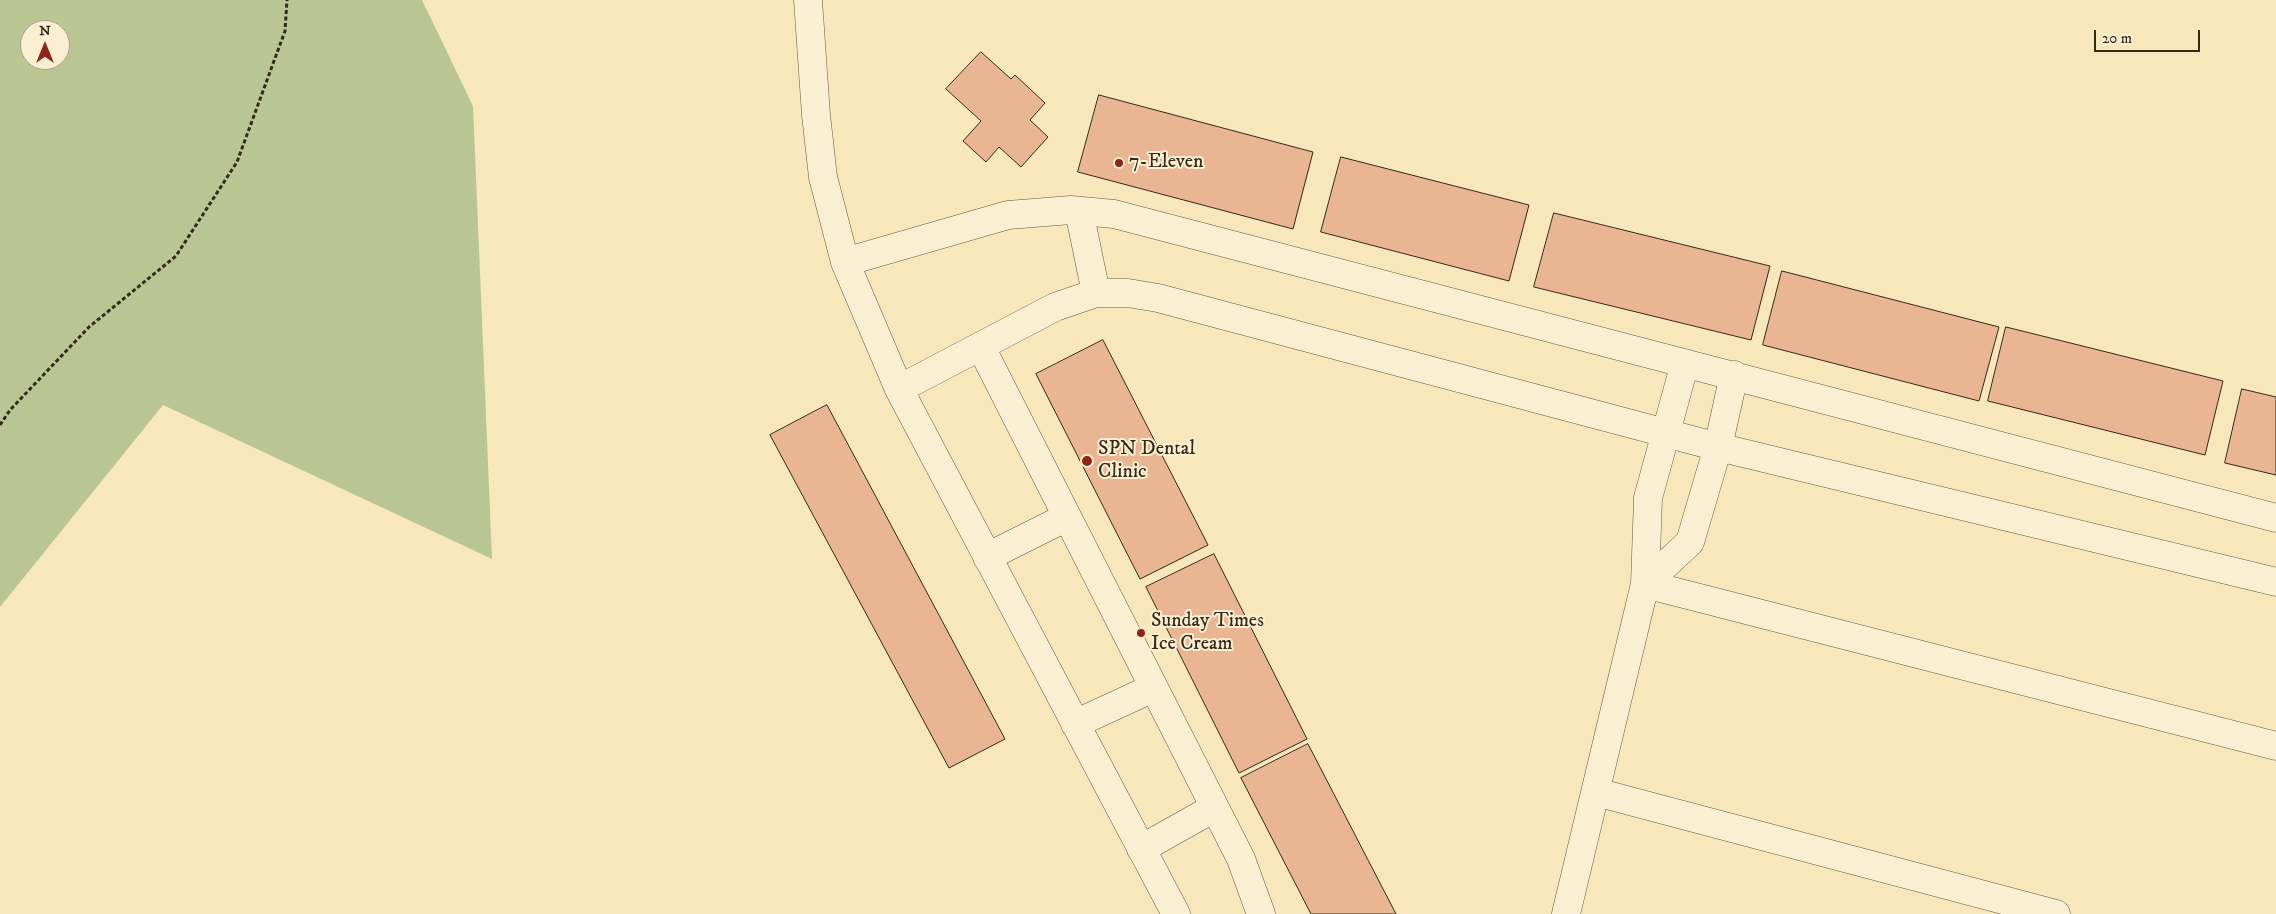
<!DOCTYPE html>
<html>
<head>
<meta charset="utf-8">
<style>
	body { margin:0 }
	#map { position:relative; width:2276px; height:914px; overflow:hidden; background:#f7e7bb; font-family:"IM FELL DW Pica",serif }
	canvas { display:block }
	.north { position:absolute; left:20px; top:20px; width:50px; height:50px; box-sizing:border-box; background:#faefd3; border:1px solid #ab9f89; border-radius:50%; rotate:0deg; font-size:14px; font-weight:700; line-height:20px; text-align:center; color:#342819 }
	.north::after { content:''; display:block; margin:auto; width:18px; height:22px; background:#8f2418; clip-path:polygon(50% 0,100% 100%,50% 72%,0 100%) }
	.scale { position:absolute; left:2094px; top:30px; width:106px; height:22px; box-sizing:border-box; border:2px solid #342819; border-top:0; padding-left:6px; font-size:15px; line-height:18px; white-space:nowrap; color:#342819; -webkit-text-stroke:4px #faefd3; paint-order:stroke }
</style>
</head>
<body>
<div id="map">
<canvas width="2276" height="914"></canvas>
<div class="north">N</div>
<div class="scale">20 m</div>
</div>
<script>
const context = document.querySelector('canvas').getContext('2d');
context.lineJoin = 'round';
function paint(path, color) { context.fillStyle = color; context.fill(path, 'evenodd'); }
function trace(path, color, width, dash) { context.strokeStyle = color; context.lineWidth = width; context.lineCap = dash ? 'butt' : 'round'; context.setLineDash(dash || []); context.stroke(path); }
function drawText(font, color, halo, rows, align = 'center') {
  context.font = font + ' "IM FELL DW Pica",serif'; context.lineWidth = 4; context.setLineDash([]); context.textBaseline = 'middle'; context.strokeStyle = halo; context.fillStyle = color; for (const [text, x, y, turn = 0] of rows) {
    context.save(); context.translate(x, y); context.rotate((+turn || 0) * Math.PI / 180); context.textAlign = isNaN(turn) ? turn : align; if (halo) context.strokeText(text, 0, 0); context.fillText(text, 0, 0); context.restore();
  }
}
paint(new Path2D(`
	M0,0H422L473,106L492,559L163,405L0,607ZM30,30H60V60H30Z`), '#b9c693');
const building = new Path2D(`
	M981,52L1011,79L1015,75L1045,103L1030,120L1048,137L1021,167L999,147L986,162L963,141L981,121L946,89Z
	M1099,95L1313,152L1293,229L1078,172Z
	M1341,157L1529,205L1509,281L1321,232Z
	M1554,213L1770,266L1751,340L1534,287Z
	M1782,271L1999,327L1979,401L1763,345Z
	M2006,327L2223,381L2205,455L1988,401Z
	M1103,340L1208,545L1140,579L1036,374Z
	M2242,389L2276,397V475L2225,463Z
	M827,405L1005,739L949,768L770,435Z
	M1214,554L1307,739L1239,773L1146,587Z
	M1308,744L1396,914H1311L1241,778Z`);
paint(building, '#e9b593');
trace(building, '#342819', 1);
const minor = new Path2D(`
	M808,0L816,115L823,177L845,262L899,389L1176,914
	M1079,211L1096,293
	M845,262L1008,215L1071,210L1114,214L2276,518
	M981,347L1241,859L1261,914
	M899,389L1055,307L1096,293H1128L1158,298L1718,447L2276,582
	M987,557L1067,517
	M1645,584L2276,746
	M1645,584L1690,542L1718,447L1734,375
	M1075,724L1153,688
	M1596,792L2056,914
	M1141,849L1214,808
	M1566,914L1645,584L1648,498L1685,363`);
trace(minor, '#655842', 29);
trace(new Path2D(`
	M0,425L10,410L89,327L176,256L237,162L285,31L287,0`), '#342819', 3, [4, 2.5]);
trace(minor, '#faefd3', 28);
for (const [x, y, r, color] of [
	[1119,163,5,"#8f2418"],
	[1087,461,6,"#8f2418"],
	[1141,633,5,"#8f2418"]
]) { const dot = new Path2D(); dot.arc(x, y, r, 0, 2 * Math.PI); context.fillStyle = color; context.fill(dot); trace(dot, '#faefd3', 2); }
drawText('20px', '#342819', '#faefd3', [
	["7-Eleven",1129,163],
	["SPN Dental",1098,450],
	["Clinic",1098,473],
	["Sunday Times",1151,622],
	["Ice Cream",1151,645]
], 'left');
</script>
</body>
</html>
